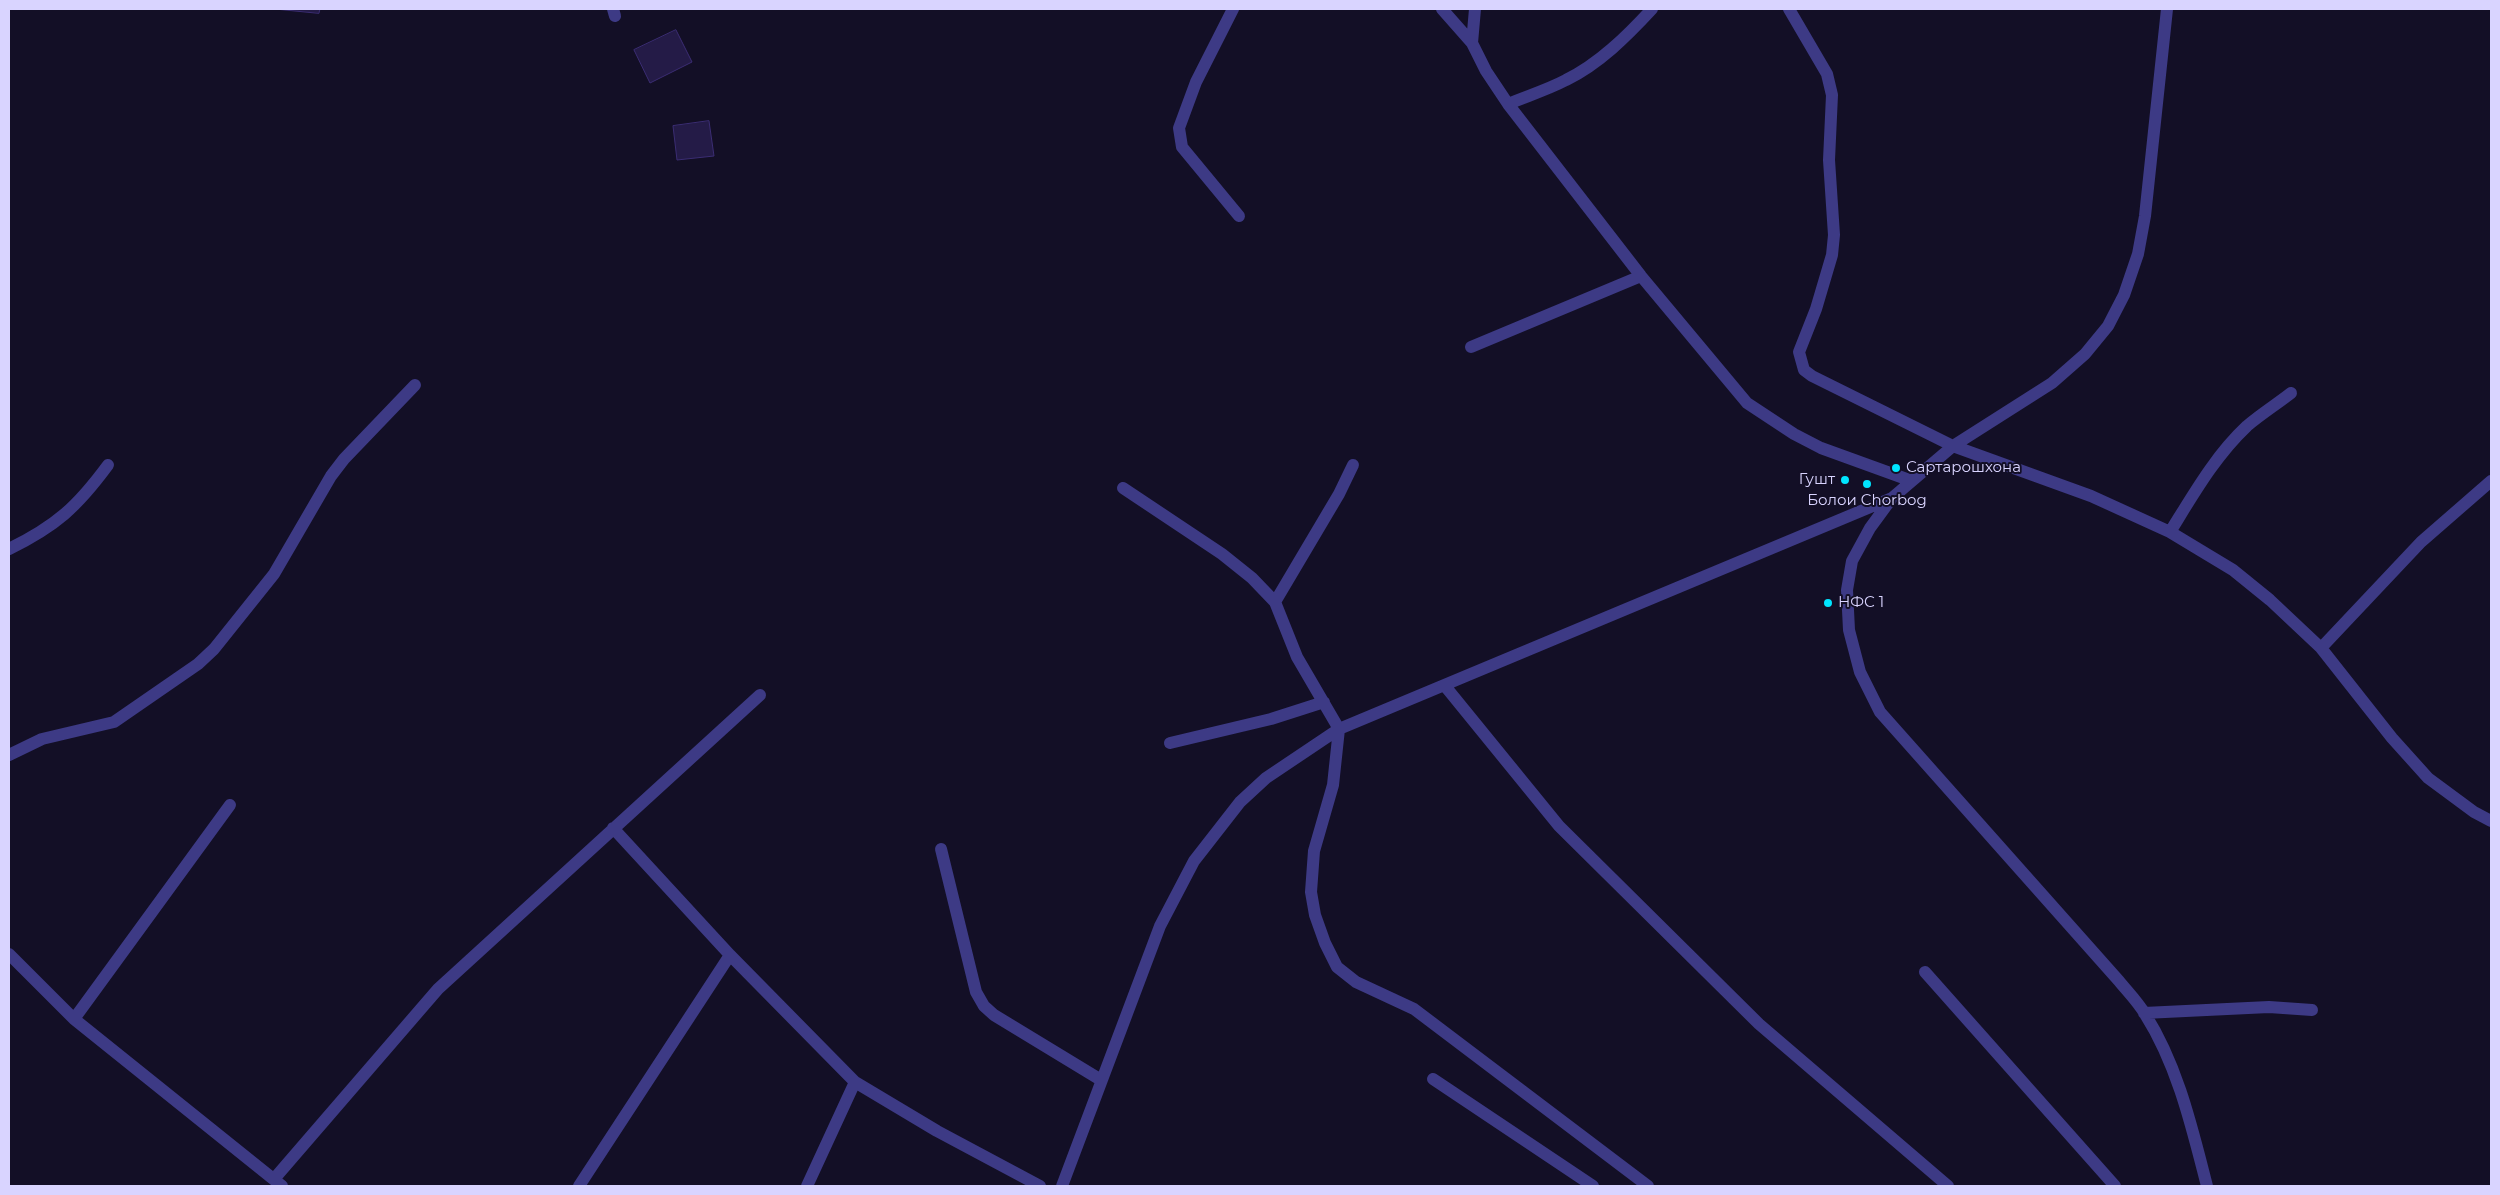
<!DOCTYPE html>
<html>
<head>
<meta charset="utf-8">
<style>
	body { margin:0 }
	#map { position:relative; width:2500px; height:1195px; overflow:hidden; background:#130f26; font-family:Montserrat,sans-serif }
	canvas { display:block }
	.frame { position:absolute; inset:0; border:10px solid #d9d4ff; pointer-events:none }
</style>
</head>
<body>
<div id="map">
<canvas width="2500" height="1195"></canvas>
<div class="frame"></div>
</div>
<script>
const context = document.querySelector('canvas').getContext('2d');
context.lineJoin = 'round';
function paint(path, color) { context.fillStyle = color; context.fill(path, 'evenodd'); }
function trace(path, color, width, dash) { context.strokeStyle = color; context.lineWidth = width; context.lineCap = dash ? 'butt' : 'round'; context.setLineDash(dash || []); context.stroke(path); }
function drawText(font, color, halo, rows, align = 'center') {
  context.font = font + ' Montserrat,sans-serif'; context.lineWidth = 4; context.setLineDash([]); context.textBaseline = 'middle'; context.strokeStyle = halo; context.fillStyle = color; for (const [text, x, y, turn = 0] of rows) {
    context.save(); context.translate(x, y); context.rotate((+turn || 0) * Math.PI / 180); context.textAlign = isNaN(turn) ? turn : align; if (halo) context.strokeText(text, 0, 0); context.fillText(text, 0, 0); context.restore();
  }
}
const building = new Path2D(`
	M275,9H320L319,13Z
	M676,30L692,62L650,83L634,50Z
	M709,121L714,156L677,160L673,126Z`);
paint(building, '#241b47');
trace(building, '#3b2d73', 1);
trace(new Path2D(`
	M613,9L615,16
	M1233,9L1196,82L1179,128L1182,147L1239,216
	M1442,9L1472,43L1486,71L1508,104L1641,276L1747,403L1794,434L1821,448L1912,481
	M1789,9L1827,74L1832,95L1829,160L1834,235L1832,255L1816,309L1799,352L1804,370L1812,376L1953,446L2091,496L2170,532L2233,570L2270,600L2321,648L2392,738L2428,778L2474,812L2491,821
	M2167,9L2145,216L2138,254L2124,295L2108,326L2085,354L2052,383L1953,446L1892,498L1870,528L1852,561L1847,590L1849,630L1860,672L1880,712L2119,981C2127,991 2138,1002 2145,1014C2178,1066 2192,1128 2207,1186
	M1472,43L1475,9
	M1508,104C1527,96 1547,90 1566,80C1599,64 1627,36 1652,9
	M1471,347L1641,276
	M1123,488L1222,554L1252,578L1275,602L1297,657L1339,729L1333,785L1314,851L1311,892L1315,915L1325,943L1337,967L1356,982L1414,1009L1648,1186
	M2170,532C2193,495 2215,456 2247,426C2261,414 2277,404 2291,393
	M9,549C56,526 77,507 108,465
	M1275,602L1339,494L1353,465
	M2321,648L2421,542L2491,481
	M1445,686L1559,826L1759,1024L1948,1186
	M1170,743L1271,719L1324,702
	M9,755L42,739L114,722L198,664L214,649L274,574L331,476L344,459L415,385
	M613,828L730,955L855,1082L937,1131L1040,1186
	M941,849L976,992L984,1006L994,1015L1101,1080
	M9,954L74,1019L282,1186
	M1925,972L2115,1186
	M2144,1013L2269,1007L2312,1010
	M74,1019L230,805
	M1433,1079L1593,1186
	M274,1179L438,989L760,695
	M579,1186L730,955
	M807,1186L855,1082
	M1062,1186L1160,926L1194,861L1240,802L1266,778L1339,729L1892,498`), '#3d3a85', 12);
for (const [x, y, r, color] of [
	[1896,468,5,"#00e5ff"],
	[1845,480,5,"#00e5ff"],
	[1867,484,5,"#00e5ff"],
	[1828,603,5,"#00e5ff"]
]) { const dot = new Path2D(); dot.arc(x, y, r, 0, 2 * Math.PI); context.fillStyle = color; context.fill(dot); trace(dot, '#130f26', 2); }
drawText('15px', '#d9d4ff', '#130f26', [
	["Сартарошхона",1906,468],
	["Гушт",1835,480,"right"],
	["Болои Chorbog",1867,501,"center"],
	["НФС 1",1838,603]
], 'left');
</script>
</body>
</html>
